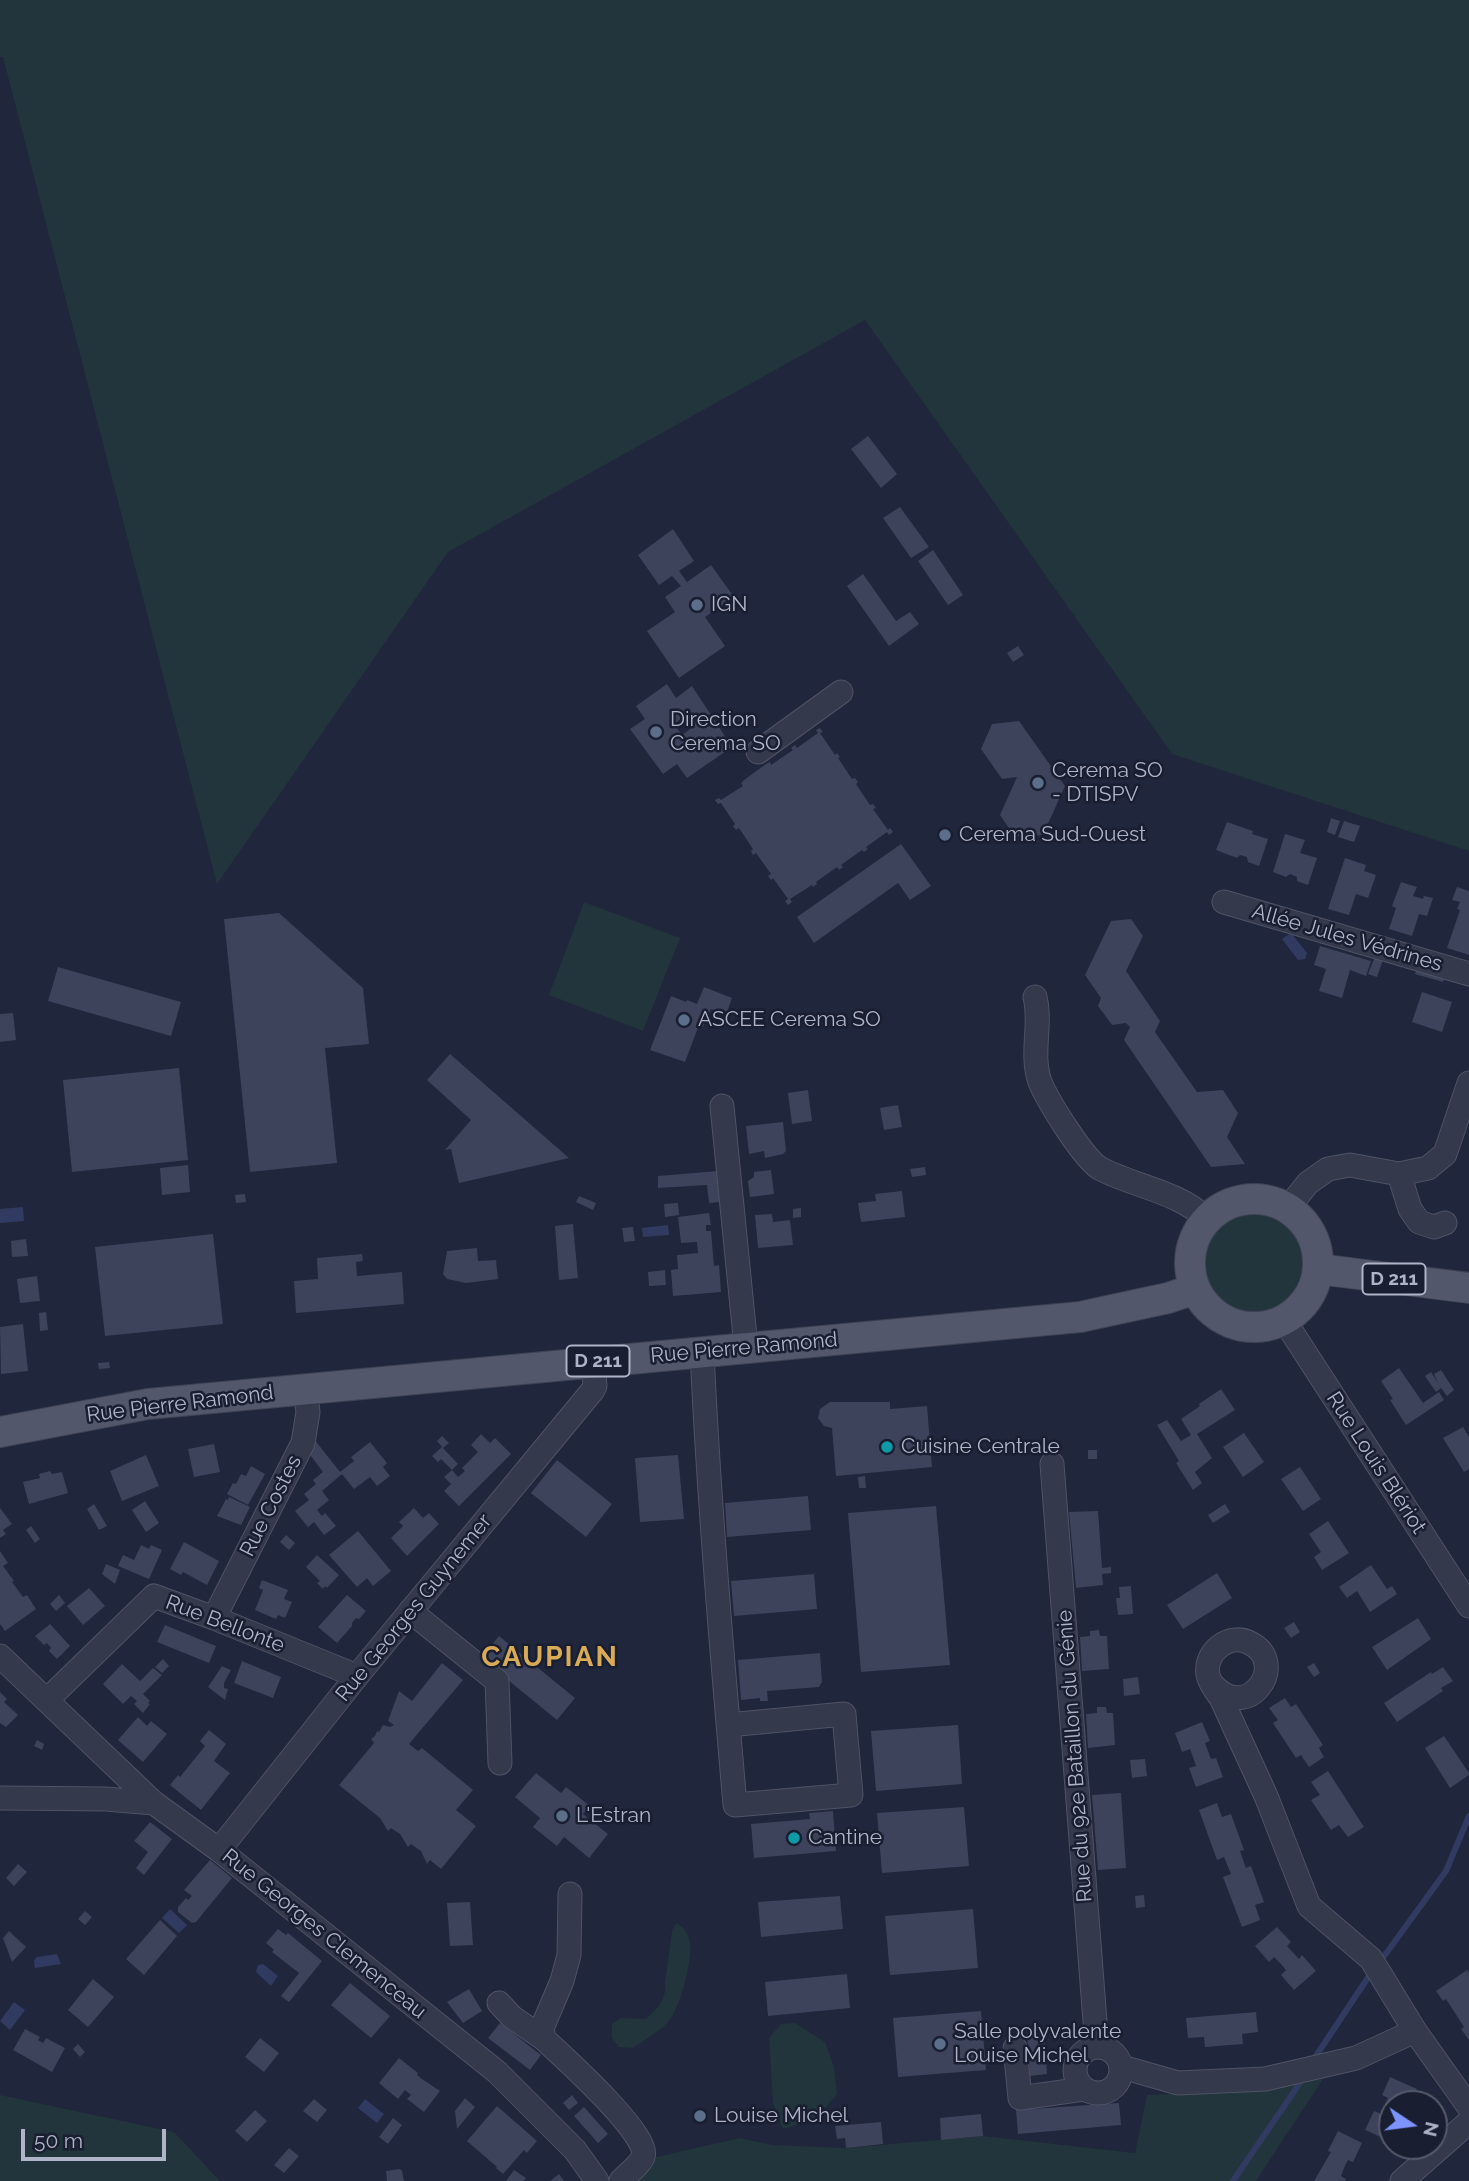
<!DOCTYPE html>
<html>
<head>
<meta charset="utf-8">
<style>
	body { margin:0 }
	#map { position:relative; width:1469px; height:2181px; overflow:hidden; background:#20263b; font-family:Raleway,sans-serif }
	canvas { display:block }
	.north { position:absolute; left:1378px; top:2090px; width:70px; height:70px; box-sizing:border-box; background:#191e30; border:2px solid #555a6c; border-radius:50%; rotate:103deg; font-size:19px; font-weight:700; line-height:28px; text-align:center; color:#afb3c7 }
	.north::after { content:''; display:block; margin:auto; width:24px; height:32px; background:#7d94fe; clip-path:polygon(50% 0,100% 100%,50% 72%,0 100%) }
	.scale { position:absolute; left:21px; top:2129px; width:145px; height:32px; box-sizing:border-box; border:4px solid #afb3c7; border-top:0; padding-left:9px; font-size:21px; line-height:24px; white-space:nowrap; color:#afb3c7; -webkit-text-stroke:5px #191e30; paint-order:stroke }
</style>
</head>
<body>
<div id="map">
<canvas width="1469" height="2181"></canvas>
<div class="north">N</div>
<div class="scale">50 m</div>
</div>
<script>
const context = document.querySelector('canvas').getContext('2d');
context.lineJoin = 'round';
function paint(path, color) { context.fillStyle = color; context.fill(path, 'evenodd'); }
function trace(path, color, width, dash) { context.strokeStyle = color; context.lineWidth = width; context.lineCap = dash ? 'butt' : 'round'; context.setLineDash(dash || []); context.stroke(path); }
function drawText(font, color, halo, rows, align = 'center') {
  context.font = font + ' Raleway,sans-serif'; context.lineWidth = 5; context.setLineDash([]); context.textBaseline = 'middle'; context.strokeStyle = halo; context.fillStyle = color; for (const [text, x, y, turn = 0] of rows) {
    context.save(); context.translate(x, y); context.rotate((+turn || 0) * Math.PI / 180); context.textAlign = isNaN(turn) ? turn : align; if (halo) context.strokeText(text, 0, 0); context.fillText(text, 0, 0); context.restore();
  }
}
paint(new Path2D(`
	M0,0H1469V851L1172,754L865,320L448,552L217,884L3,57H0Z
	M584,902L680,938L643,1031L549,995Z
	M1205 1263a49 49 0 1 1 98 0a49 49 0 1 1-98 0Z
	M676,1923C685,1928 689,1934 690,1944C692,1962 680,2009 668,2022C659,2032 644,2040 633,2048L619,2047L612,2038V2024L621,2018L646,2019C657,2009 667,1999 665,1982L672,1931Z
	M795,2023L825,2042L834,2067L837,2094L817,2118L783,2129L773,2103L769,2038L781,2024Z
	M1323,2079L1256,2181H637L656,2157L740,2138L772,2145L846,2148L983,2136L1135,2153L1147,2095L1255,2090Z
	M0,2095L174,2132L220,2181H0Z`), '#22343c');
paint(new Path2D(`
	M1291,933L1307,953L1305,959L1298,960L1282,939Z
	M23,1207L24,1221L0,1223V1209Z
	M668,1225L669,1235L643,1237L642,1228Z
	M170,1909L187,1925L179,1933L162,1918Z
	M57,1954L61,1964L35,1968L34,1960L37,1957Z
	M263,1964L278,1976L271,1986L256,1972L258,1965Z
	M14,2002L25,2010L10,2030L0,2021Z
	M365,2099L384,2114L377,2123L358,2108Z`), '#313b61');
trace(new Path2D(`
	M1385,1955L1446,1871L1469,1816
	M1314,2059L1371,1973
	M1233,2181L1304,2077`), '#313b61', 6);
paint(new Path2D(`
	M868,436L897,474L881,488L851,449Z
	M900,507L929,547L911,558L883,518Z
	M673,529L694,561L679,571L687,582L711,565L734,597L705,617L725,646L679,678L647,631L675,612L665,597L681,586L672,576L659,585L638,555Z
	M933,550L963,595L948,605L918,561Z
	M863,574L896,621L910,612L919,624L889,646L847,586Z
	M1018,646L1024,655L1013,662L1007,653Z
	M667,684L676,698L692,686L732,747L687,778L677,764L663,774L630,729L645,719L636,706ZM685,716L693,727L682,735L674,724Z
	M1019,721L1065,786L1043,835L1015,837L1000,815L1017,777L1002,779L981,749L992,724Z
	M820,728L823,732L820,733L835,755L837,753L840,757L838,758L852,779L855,778L858,782L856,784L870,805L873,804L876,808L873,809L888,830L890,828L893,832L889,835L887,832L866,847L868,849L864,852L862,850L841,865L843,867L839,870L837,867L816,882L817,884L813,887L812,885L790,899L792,902L788,905L785,901L788,899L773,878L771,880L768,876L771,874L756,853L753,855L751,851L753,849L739,828L736,830L733,826L735,824L721,803L718,804L715,800L719,798L721,800L743,786L741,783L744,780L766,764L770,762L771,765L793,750L791,748L795,745L797,748L818,733L816,730Z
	M1331,818L1340,821L1335,835L1327,832Z
	M1344,821L1360,826L1354,842L1338,837Z
	M1227,822L1253,831L1252,834L1268,839L1259,866L1248,862L1247,857L1240,855L1237,858L1216,850Z
	M1285,834L1305,840L1300,853L1317,858L1308,885L1297,881V877L1290,874L1286,877L1273,872Z
	M901,844L931,886L910,900L898,883L814,943L797,917Z
	M1345,858L1366,865L1364,871L1376,875L1368,898L1356,894L1349,915L1328,909Z
	M1401,882L1417,887L1413,896L1423,899L1424,896L1433,898L1427,916L1419,914L1412,936L1389,929L1396,908L1392,906Z
	M1457,887L1469,891V955L1447,948L1460,910L1457,909L1460,902L1452,900Z
	M279,913L363,988L369,1044L325,1048L337,1163L250,1172L224,919Z
	M1131,919L1143,936L1126,971L1160,1021L1155,1032L1197,1092L1223,1090L1238,1113L1227,1137L1245,1164L1211,1167L1124,1040L1130,1027L1126,1023L1112,1025L1098,1006L1101,998L1085,975L1111,921Z
	M1320,946L1371,961L1366,976L1350,970L1342,998L1319,991L1326,969L1314,965Z
	M1376,954L1384,957L1377,977L1368,974Z
	M58,967L181,1002L171,1036L48,1001Z
	M1417,967L1445,976L1443,982L1415,974Z
	M704,987L732,998L726,1015L711,1009L703,1027L699,1025L685,1062L650,1050L671,996L686,1002L687,1000L697,1004Z
	M1422,992L1452,1002L1442,1032L1412,1022Z
	M13,1013L16,1040L0,1042V1014Z
	M450,1054L569,1158L459,1183L451,1149L445,1150L471,1120L427,1080Z
	M179,1068L188,1160L72,1172L63,1080Z
	M808,1090L812,1121L792,1124L788,1093Z
	M898,1105L902,1127L884,1130L880,1108Z
	M783,1122L786,1151L783,1154L765,1158L764,1151L749,1154L746,1126Z
	M188,1165L190,1192L162,1195L160,1168Z
	M925,1167L926,1175L912,1177L910,1169Z
	M771,1170L774,1194L750,1197L748,1181L754,1177V1172Z
	M718,1171L721,1202L709,1203L707,1185L658,1188V1176Z
	M902,1191L905,1217L861,1222L858,1203L876,1201L875,1194Z
	M245,1194L246,1202L236,1203L235,1195Z
	M579,1196L596,1203L593,1210L576,1202Z
	M678,1203L679,1215L665,1217L664,1204Z
	M801,1208V1217L793,1218V1209Z
	M709,1213L711,1225H706V1231H711L714,1266L719,1265L721,1292L673,1296L671,1270L678,1269L677,1255L698,1253L697,1242L681,1243L678,1217Z
	M772,1214L773,1222L790,1220L793,1245L758,1248L755,1215Z
	M573,1224L578,1278L559,1280L555,1226Z
	M633,1227L635,1241L624,1242L622,1228Z
	M213,1234L223,1324L105,1336L95,1247Z
	M26,1239L28,1256L12,1257L11,1241Z
	M477,1248L478,1261L496,1260L498,1279L466,1283L447,1279L443,1274L447,1251Z
	M362,1254L363,1261L356,1262L357,1276L402,1272L404,1304L296,1313L294,1281L318,1279L317,1258Z
	M665,1270L666,1285L649,1286L648,1272Z
	M37,1276L40,1301L20,1303L17,1279Z
	M46,1312L48,1330L40,1331L39,1313Z
	M23,1324L28,1371L1,1374L0,1327Z
	M109,1362L110,1368L99,1369L98,1363Z
	M1399,1368L1423,1403L1439,1392L1444,1400L1406,1425L1390,1400L1393,1399L1381,1381Z
	M1441,1370L1454,1390L1447,1396L1441,1388L1436,1392L1425,1376L1431,1372L1438,1383L1434,1374Z
	M1221,1389L1235,1410L1197,1434L1212,1458L1195,1472L1202,1483L1193,1490L1176,1463L1179,1461L1157,1425L1167,1420L1181,1441L1191,1435L1181,1419L1200,1406L1199,1404Z
	M830,1402H890V1409L927,1406L932,1467L836,1476L832,1428L824,1426L818,1418L820,1409Z
	M1463,1427L1469,1437V1469L1464,1472L1443,1438Z
	M1244,1433L1264,1462L1243,1477L1223,1447Z
	M481,1434L490,1443L495,1438L511,1454L459,1506L444,1491L451,1484L444,1477L452,1470L458,1477L465,1471L462,1468L478,1452L471,1445Z
	M442,1436L449,1443L443,1448L437,1441Z
	M314,1439L340,1472L354,1461L351,1457L370,1442L387,1463L383,1467L390,1476L377,1486L370,1477L354,1489L342,1474L322,1491L329,1500L317,1510L322,1516L325,1513L336,1526L324,1535L314,1522L308,1527L295,1511L309,1500L304,1494L316,1484L313,1480L323,1472L308,1452Z
	M214,1444L220,1472L194,1477L188,1449Z
	M442,1447L458,1464L452,1470L441,1459L438,1462L432,1456Z
	M1088,1450H1097V1459H1088Z
	M146,1455L159,1486L122,1501L110,1471Z
	M678,1455L684,1519L640,1522L635,1458Z
	M557,1460L612,1504L586,1537L531,1493Z
	M251,1466L265,1474L248,1505L227,1494L233,1483L236,1484L241,1474L246,1476Z
	M1300,1467L1321,1499L1303,1511L1281,1479Z
	M50,1471L52,1474L62,1472L68,1493L29,1504L23,1482L40,1478L39,1474Z
	M865,1476L866,1488H859L858,1477Z
	M808,1496L811,1530L727,1537L725,1503Z
	M229,1497L250,1507L241,1525L217,1516L226,1499L228,1500Z
	M145,1501L159,1523L146,1532L132,1510Z
	M94,1504L107,1526L99,1530L87,1509Z
	M1225,1504L1230,1512L1213,1523L1208,1515Z
	M936,1506L950,1665L861,1672L848,1513Z
	M0,1508L12,1524L3,1530L6,1534L0,1538Z
	M414,1508L423,1518L429,1513L439,1524L407,1556L391,1538L403,1526L399,1522Z
	M1098,1511L1102,1568L1111,1567V1573L1102,1574L1103,1585L1076,1588L1069,1512Z
	M1328,1521L1349,1553L1322,1570L1314,1557L1321,1552L1309,1534Z
	M31,1526L40,1539L35,1543L26,1530Z
	M358,1531L391,1571L373,1586L367,1578L357,1587L329,1555Z
	M286,1535L295,1543L289,1550L280,1542Z
	M184,1542L219,1561L207,1585L183,1572L181,1575L170,1569Z
	M141,1545L149,1549L151,1545L162,1550L149,1579L118,1566L123,1555L134,1560Z
	M0,1551L8,1563L3,1566L14,1581L12,1582L23,1597L27,1595L36,1609L5,1631L0,1624Z
	M317,1555L339,1575L327,1588L325,1586L323,1589L317,1583L320,1581L306,1567Z
	M106,1564L120,1570L115,1584L102,1574Z
	M1371,1565L1387,1589L1392,1586L1397,1594L1370,1612L1357,1591L1347,1598L1339,1587Z
	M1217,1573L1232,1598L1183,1629L1167,1605Z
	M814,1574L817,1609L734,1616L731,1581Z
	M262,1580L288,1590L284,1599L292,1602L285,1618L278,1615L276,1619L255,1610L263,1590L259,1588Z
	M1131,1586L1133,1614L1118,1615L1116,1598H1120L1119,1587Z
	M89,1588L105,1606L83,1625L67,1606Z
	M59,1595L65,1603L56,1611L50,1604Z
	M347,1595L366,1611L359,1619L356,1618L352,1623V1626L337,1643L318,1627Z
	M1418,1618L1431,1639L1387,1670L1372,1647Z
	M1294,1622L1300,1632L1291,1638L1284,1628Z
	M50,1624L70,1646L57,1659L49,1651L51,1648L47,1643L44,1645L35,1636Z
	M165,1625L216,1646L209,1663L157,1642Z
	M1099,1630L1100,1636H1107L1109,1669L1082,1671L1080,1637L1090,1636V1631Z
	M499,1636L575,1698L557,1720L481,1658Z
	M820,1653L822,1682L819,1687L767,1691L768,1701H760V1698L741,1700L738,1660Z
	M163,1659L169,1666L162,1673L155,1667Z
	M242,1661L281,1677L273,1698L234,1683Z
	M442,1663L463,1680L409,1744L418,1751L422,1748L473,1790L456,1810L476,1826L441,1869L430,1860L427,1864L421,1851L411,1844L408,1847L400,1834L391,1828L388,1831L380,1818L339,1785L374,1743L371,1739L375,1736L377,1731L379,1732L383,1725L390,1727L394,1725L388,1721L399,1691L412,1701Z
	M1314,1663L1320,1673L1314,1677L1307,1667Z
	M122,1664L140,1681L153,1668L162,1675L143,1694L150,1701L148,1703L150,1704L143,1713L134,1704L137,1701L131,1696L123,1704L103,1684Z
	M222,1666L231,1670L224,1683V1688L228,1689L225,1700L208,1687Z
	M1443,1667L1453,1681L1441,1688L1443,1691L1397,1722L1384,1703L1431,1672L1432,1674Z
	M1138,1677L1140,1694L1124,1696L1123,1679Z
	M0,1692L7,1699L4,1702L18,1715L6,1727L0,1723Z
	M1285,1698L1291,1707L1296,1704L1323,1745L1319,1748L1324,1757L1309,1767L1301,1755L1296,1758L1273,1723L1278,1720L1269,1708Z
	M1097,1707H1106L1107,1713H1113L1115,1745L1088,1748L1086,1714L1097,1713Z
	M138,1717L147,1726L151,1721L167,1734L143,1762L118,1740Z
	M1202,1722L1210,1741L1205,1743L1211,1759L1216,1758L1223,1777L1196,1787L1189,1768L1196,1766L1193,1757L1190,1749L1182,1752L1175,1733Z
	M958,1725L962,1784L876,1791L871,1731Z
	M209,1730L226,1744L214,1761L230,1773L201,1810L170,1785L178,1775L180,1777L184,1772L205,1746L200,1741Z
	M1444,1736L1469,1773V1775L1450,1788L1425,1748Z
	M37,1740L44,1744L42,1750L34,1746Z
	M1145,1759L1147,1776L1132,1778L1130,1760Z
	M1328,1771L1364,1827L1348,1837L1339,1825L1331,1830L1311,1800L1320,1795L1311,1782Z
	M536,1773L561,1793L566,1787L590,1806L583,1814L608,1834L589,1858L564,1837L557,1846L533,1827L540,1818L515,1797Z
	M1121,1793L1126,1868L1098,1870L1092,1795Z
	M1217,1803L1222,1817L1231,1814L1244,1850L1240,1851L1246,1868L1251,1866L1264,1902L1255,1905L1260,1920L1242,1927L1223,1877L1231,1874L1224,1857L1217,1860L1199,1810Z
	M964,1807L969,1866L882,1873L877,1813Z
	M833,1811L836,1851L754,1858L751,1824L810,1819L809,1813Z
	M150,1822L172,1839L144,1875L136,1868L148,1852L134,1841Z
	M210,1860L232,1878L196,1922L192,1923L178,1912V1907L186,1898L188,1900L192,1896L184,1890Z
	M18,1864L27,1872L14,1886L6,1878Z
	M1144,1895L1145,1907L1136,1908L1135,1896Z
	M840,1896L843,1929L761,1937L758,1902Z
	M470,1902L473,1945L450,1946L447,1903Z
	M973,1909L978,1968L890,1975L885,1916Z
	M85,1911L92,1917L85,1925L78,1919Z
	M160,1920L177,1936L144,1975L126,1959Z
	M1277,1927L1291,1942L1287,1946L1299,1959L1302,1955L1316,1971L1294,1990L1281,1975L1286,1970L1280,1963L1274,1957L1269,1962L1255,1946Z
	M278,1929L286,1935L288,1933L322,1961L289,2002L281,1996L299,1973L272,1952L274,1950L266,1943Z
	M9,1931L26,1947L12,1962L3,1938Z
	M1467,1970L1469,1973V2040L1461,2029L1464,2027L1446,1999L1443,2001L1436,1991Z
	M847,1974L850,2008L768,2016L765,1982Z
	M93,1979L114,1997L88,2027L68,2010Z
	M350,1983L390,2016L371,2038L331,2005Z
	M469,1989L482,2011L463,2023L447,2002Z
	M981,2011L986,2070L898,2077L893,2018Z
	M1256,2012L1258,2032L1242,2034L1243,2044L1205,2047L1204,2037L1188,2038L1186,2018Z
	M500,2023L541,2055L530,2070L488,2038Z
	M25,2029L40,2037L38,2040L43,2043L46,2038L65,2048L52,2072L13,2050Z
	M1044,2032L1047,2074L1030,2076L1027,2034Z
	M260,2038L279,2053L264,2072L245,2057Z
	M78,2044L85,2052L80,2057L73,2049Z
	M399,2058L418,2073L417,2075L422,2079L440,2091L424,2112L407,2099L411,2095L405,2090L398,2099L379,2083Z
	M1390,2077L1417,2089L1409,2104H1392V2142L1365,2130L1374,2111L1381,2114L1388,2098L1382,2095Z
	M572,2095L578,2103L569,2110L563,2103Z
	M465,2098L475,2107L457,2129L455,2111Z
	M314,2099L327,2110L317,2122L303,2111Z
	M1119,2103L1121,2125L1018,2134L1016,2110Z
	M497,2106L537,2141L527,2153L524,2150L503,2174L496,2168L497,2167L467,2141Z
	M584,2107L608,2134L598,2143L574,2116Z
	M255,2110L267,2121L247,2142L235,2131Z
	M981,2114L983,2136L941,2140L940,2118Z
	M393,2118L402,2125L388,2144L379,2137Z
	M881,2122L883,2144L846,2148L845,2138L837,2139L835,2126Z
	M1338,2131L1362,2143L1353,2162L1348,2160L1344,2168L1341,2176L1346,2179L1345,2181H1314L1331,2152L1328,2151Z
	M289,2148L299,2156L284,2173L274,2165Z
	M400,2169L402,2171L404,2181H387L386,2171Z
	M514,2170L526,2178L524,2181H506Z
	M559,2174L564,2181H550Z`), '#3c435b');
const minor = new Path2D(`
	M758,752L841,692
	M1224,902L1469,974
	M1035,997C1042,1024 1030,1054 1040,1082C1048,1101 1084,1160 1101,1169C1136,1187 1177,1191 1207,1219
	M722,1106L746,1347
	M1399,1174L1410,1209L1419,1222L1434,1227L1445,1223
	M1288,1208L1308,1183L1328,1169L1350,1165L1399,1174L1428,1168L1445,1154L1469,1083
	M1284,1320L1469,1606
	M702,1352C709,1503 722,1654 735,1805L851,1795L844,1714L728,1725
	M1052,1464L1097,2047
	M410,1611L497,1681L500,1763
	M214,1618L303,1443L308,1412L305,1389
	M0,1656L154,1803
	M1212,1684C1248,1725 1290,1663 1250,1643C1229,1632 1204,1652 1208,1675C1210,1684 1216,1691 1221,1698L1266,1796L1309,1906L1371,1959L1415,2031L1469,2107
	M47,1700L154,1596L214,1618L357,1676
	M0,1798L106,1799L154,1803L219,1850L497,2072L575,2150L597,2181
	M219,1850L357,1676L593,1390L595,1386L593,1362
	M570,1894L569,1955L562,1981L542,2028L544,2039C561,2055 653,2137 643,2157C639,2166 627,2174 621,2181
	M499,2003L512,2017L544,2039
	M1075 2070a23 23 0 1 1 46 0a23 23 0 1 1-46 0Z
	M1015,2048L1020,2098L1084,2089
	M1122,2067L1178,2083L1265,2079L1356,2058L1415,2031
	M1402,2181L1469,2122`);
const major = new Path2D(`
	M1190 1263a64 64 0 1 1 128 0a64 64 0 1 1-128 0Z
	M1318,1269L1469,1288
	M0,1432L148,1404L1080,1317L1168,1298L1195,1289`);
trace(minor, '#4f5366', 25);
trace(major, '#3d4254', 32);
trace(minor, '#34394b', 23);
trace(major, '#52576b', 30);
for (const [x, y, r, color] of [
	[697,605,7,"#5c6f8a"],
	[656,732,7,"#5c6f8a"],
	[1038,783,7,"#5c6f8a"],
	[945,835,7,"#5c6f8a"],
	[684,1020,7,"#5c6f8a"],
	[887,1447,7,"#0f9aa8"],
	[562,1816,7,"#5c6f8a"],
	[794,1838,7,"#0f9aa8"],
	[940,2044,7,"#5c6f8a"],
	[700,2116,7,"#5c6f8a"]
]) { const dot = new Path2D(); dot.arc(x, y, r, 0, 2 * Math.PI); context.fillStyle = color; context.fill(dot); trace(dot, '#191e30', 2.5); }
for (const [x, y, w] of [
	[1394,1279,63],
	[598,1361,63]
]) { const box = new Path2D(); box.roundRect(x - w / 2, y - 15.5, w, 31, 5); context.fillStyle = '#191e30'; context.fill(box); trace(box, '#afb3c7', 2); }
drawText('bold 19px', '#afb3c7', null, [
	["D 211",1394,1279],
	["D 211",598,1361]
]);
drawText('21px', '#afb3c7', '#191e30', [
	["IGN",711,605],
	["Direction",670,720],
	["Cerema SO",670,744],
	["Cerema SO",1052,771],
	["- DTISPV",1052,795],
	["Cerema Sud-Ouest",959,835],
	["ASCEE Cerema SO",698,1020],
	["Cuisine Centrale",901,1447],
	["L'Estran",576,1816],
	["Cantine",808,1838],
	["Salle polyvalente",954,2032],
	["Louise Michel",954,2056],
	["Louise Michel",714,2116]
], 'left');
drawText('21px', '#afb3c7', '#191e30', [
	["Allée Jules Védrines",1347,938,16],
	["Rue Pierre Ramond",744,1348,-5],
	["Rue Pierre Ramond",180,1404,-7],
	["Rue Louis Blériot",1376,1463,57],
	["Rue Costes",271,1506,-63],
	["Rue Georges Guynemer",414,1608,-51],
	["Rue Bellonte",225,1624,21],
	["Rue du 92e Bataillon du Génie",1075,1756,-94],
	["Rue Georges Clemenceau",324,1934,39]
]);
context.letterSpacing = '2px';
drawText('bold 28px', '#daab57', '#191e30', [
	["CAUPIAN",550,1658]
]);
context.letterSpacing = '0px';
</script>
</body>
</html>
